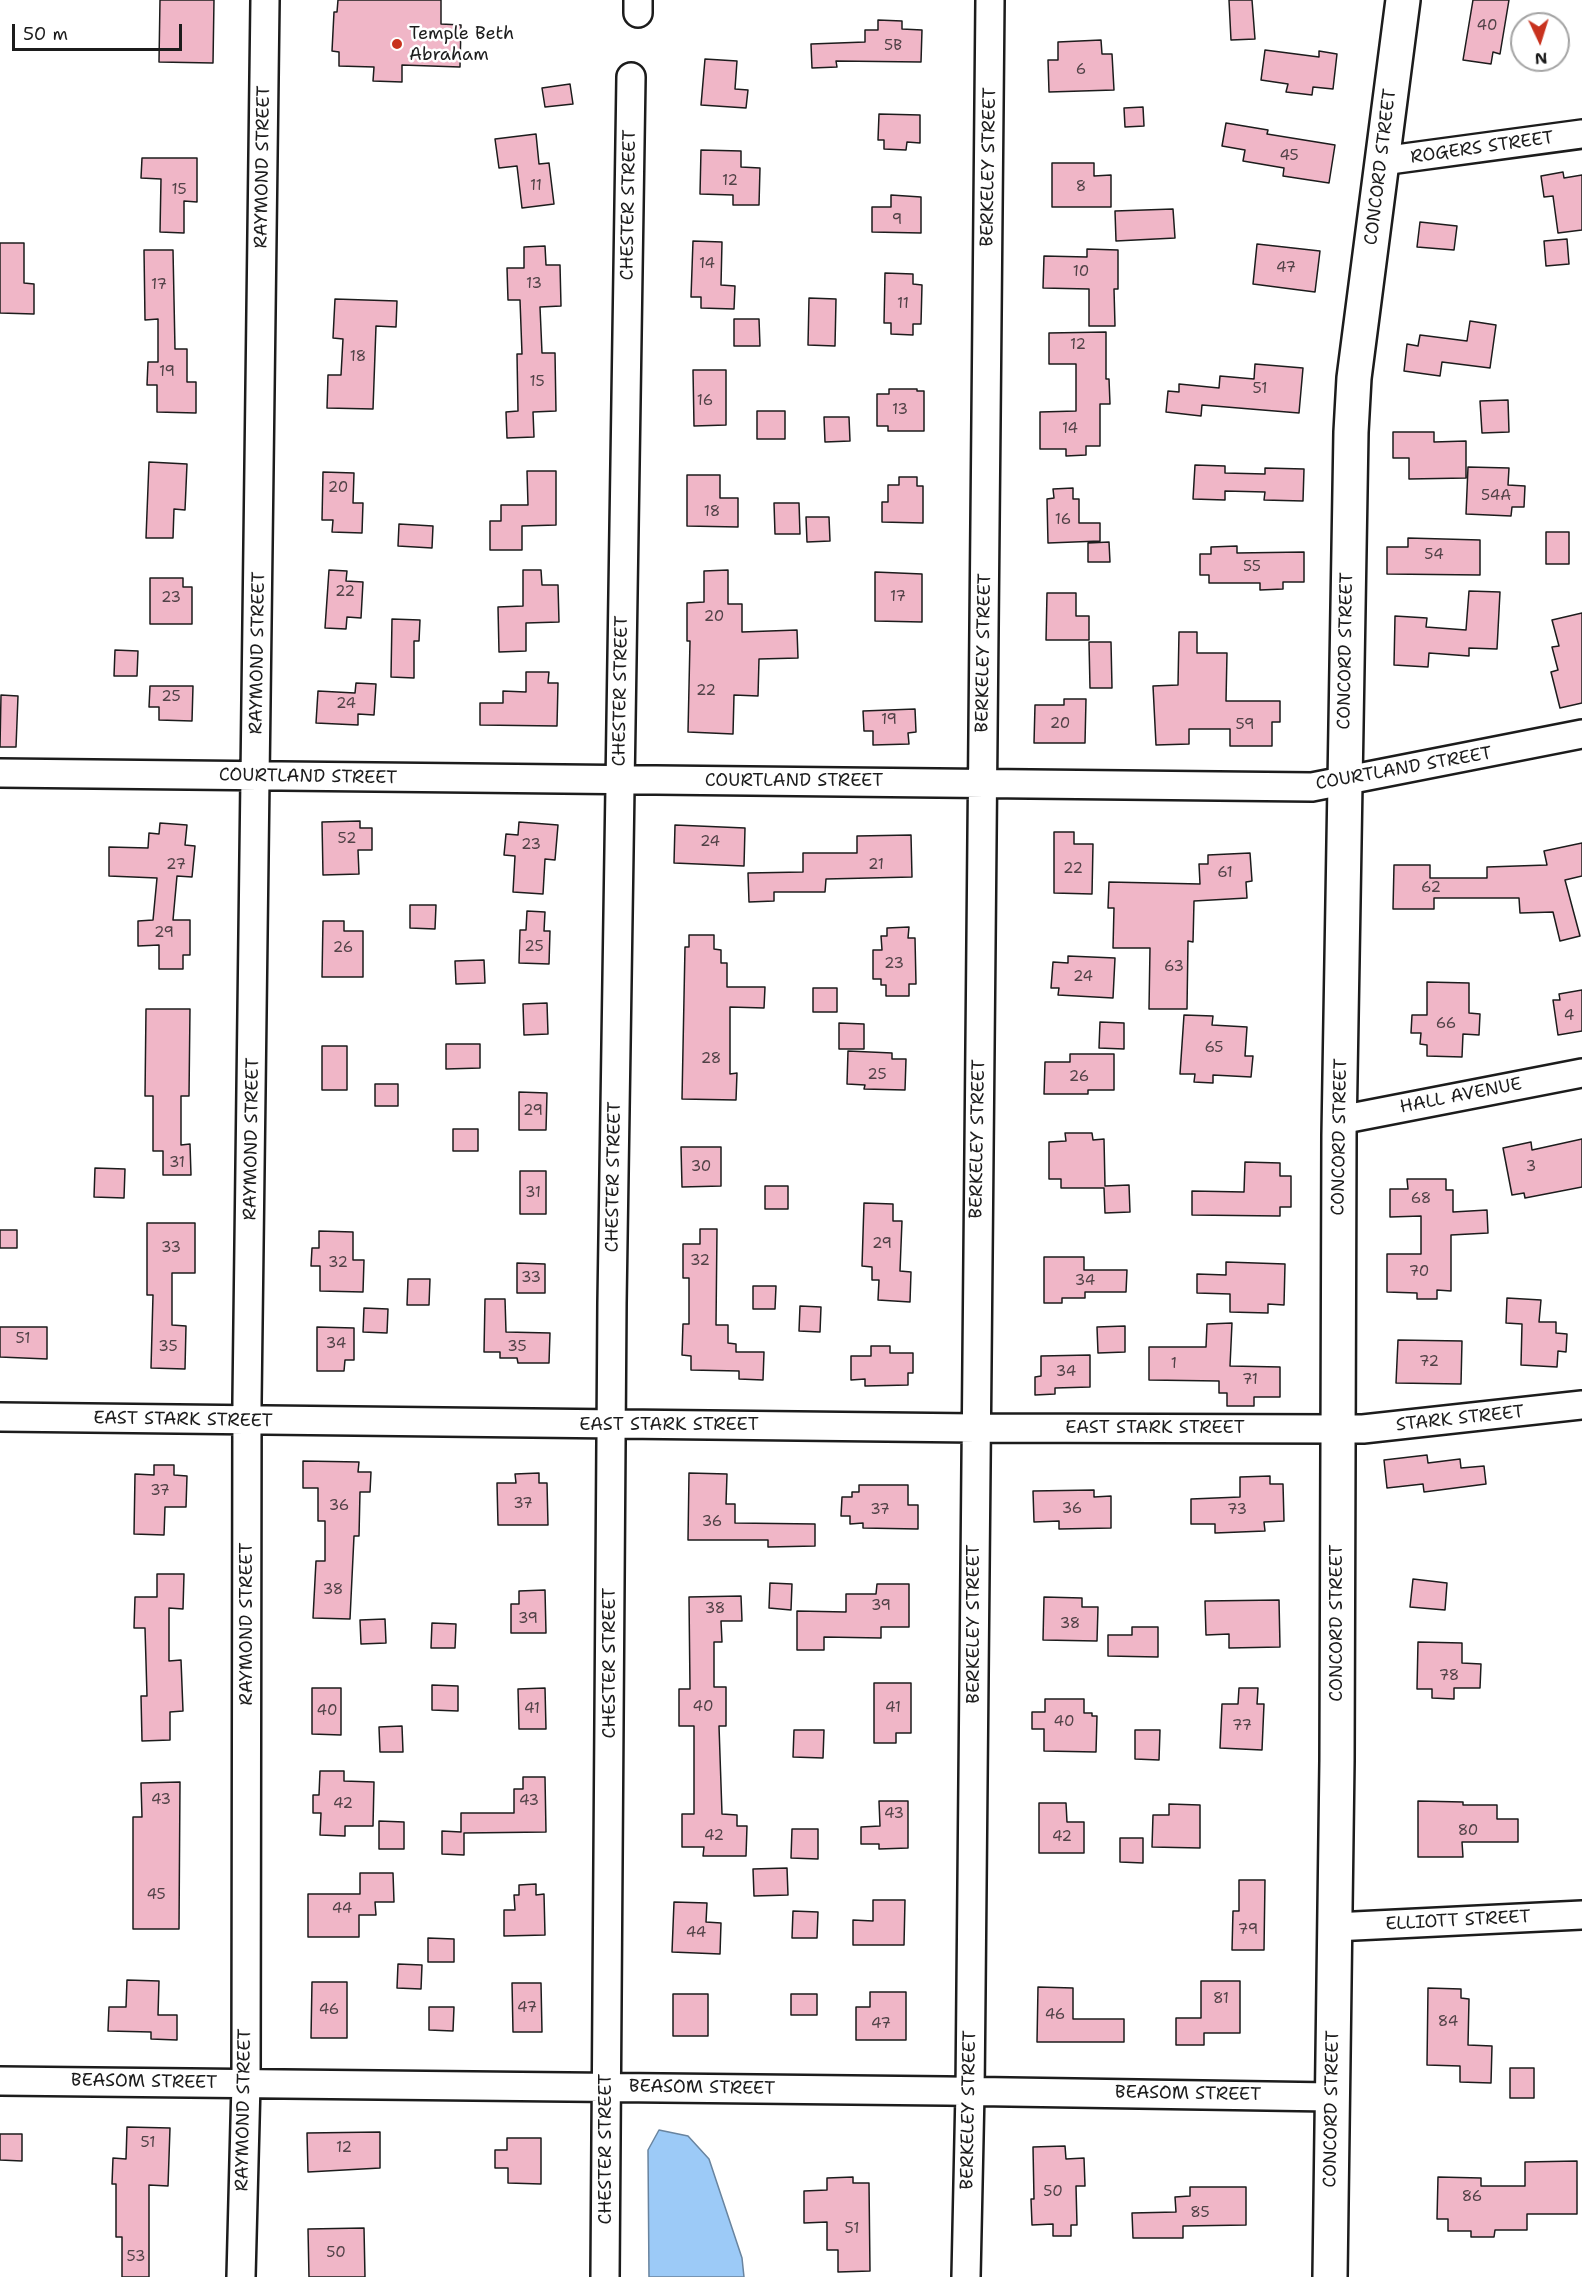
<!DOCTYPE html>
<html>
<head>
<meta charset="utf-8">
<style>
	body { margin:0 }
	#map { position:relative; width:1582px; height:2277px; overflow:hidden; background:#fff; font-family:"Shantell Sans",sans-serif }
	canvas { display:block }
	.north { position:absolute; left:1510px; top:12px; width:60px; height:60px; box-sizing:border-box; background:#fff; border:2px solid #a4a4a4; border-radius:50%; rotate:176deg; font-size:16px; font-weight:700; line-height:24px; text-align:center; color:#1c1c1c }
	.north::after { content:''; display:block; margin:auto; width:21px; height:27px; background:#c8321e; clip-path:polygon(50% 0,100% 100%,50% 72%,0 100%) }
	.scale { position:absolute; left:12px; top:24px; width:170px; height:27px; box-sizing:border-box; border:3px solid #1c1c1c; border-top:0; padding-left:8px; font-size:18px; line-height:21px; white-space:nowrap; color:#1c1c1c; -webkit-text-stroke:4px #fff; paint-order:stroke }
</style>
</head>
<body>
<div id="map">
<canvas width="1582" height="2277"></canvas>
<div class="north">N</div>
<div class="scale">50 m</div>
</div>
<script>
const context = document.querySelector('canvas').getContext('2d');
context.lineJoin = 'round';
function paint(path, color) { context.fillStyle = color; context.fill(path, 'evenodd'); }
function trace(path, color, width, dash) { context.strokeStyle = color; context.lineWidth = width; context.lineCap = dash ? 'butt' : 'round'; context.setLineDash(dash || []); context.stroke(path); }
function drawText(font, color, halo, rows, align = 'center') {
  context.font = font + ' "Shantell Sans",sans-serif'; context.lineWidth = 5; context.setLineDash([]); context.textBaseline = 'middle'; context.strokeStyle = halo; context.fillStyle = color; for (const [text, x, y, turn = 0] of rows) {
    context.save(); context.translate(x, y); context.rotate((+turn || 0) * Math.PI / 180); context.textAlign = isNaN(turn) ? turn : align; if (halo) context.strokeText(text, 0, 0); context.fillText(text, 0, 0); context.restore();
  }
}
const water = new Path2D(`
	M659,2130L688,2136L709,2159L742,2258L744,2277H649L648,2150Z`);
paint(water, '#9ccaf7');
trace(water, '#69849f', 1.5);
const building = new Path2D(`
	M160,0H214L213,63L159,62Z
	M338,0H441V24L461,25L460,67L402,65V82L373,81L374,67L339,66V52L332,51L334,12H337Z
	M1229,0H1252L1255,39L1231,40Z
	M1473,0H1509L1500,54L1493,52L1491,64L1463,60Z
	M878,20L902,21V29L922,30L921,62L836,61L837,67L812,68L811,44L865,42V30H878Z
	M1101,40L1102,54H1112L1114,90L1049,92L1048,60H1058V42Z
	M1265,50L1319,57V51L1337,54L1333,89L1313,87L1312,95L1286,92L1288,84L1261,80Z
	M705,59L737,61L735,89L748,90L746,108L701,105Z
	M570,84L573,104L545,107L542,88Z
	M1143,107L1144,126L1125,127L1124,108Z
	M879,114L920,115V143L907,142L906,150L884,149V140H878Z
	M1226,123L1268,130L1267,134L1335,145L1329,183L1283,176L1284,168L1243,161L1245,150L1222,146Z
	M536,134L539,164L549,163L554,204L522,208L517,166L499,168L495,139Z
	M701,150L741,151V167L760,168L759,205H733V195L700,194Z
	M142,158H197V202L184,201V233L160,232L161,179L141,178Z
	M1052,163H1094V176L1111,175V207H1052Z
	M1563,172L1564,178L1582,175V230L1558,233L1553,196L1544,197L1541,176Z
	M891,195L921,197V233L872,232V207H891Z
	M1173,209L1175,238L1116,241L1115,211Z
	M1420,222L1457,226L1454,250L1417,247Z
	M1567,239L1569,264L1546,266L1544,241Z
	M693,241L722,242L721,285L735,286L734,309L701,308V297H691Z
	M0,243H24V283L34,284V314L0,313Z
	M1257,244L1320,251L1315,292L1253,284Z
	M545,246L546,265H560L561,306L540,307L542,353H555L556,411L533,412L534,437L507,438L506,412L518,411L517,354H522L520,300H508L507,268H524V247Z
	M1087,249L1118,250V289H1114L1115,326H1089V289L1043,288L1044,256L1087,257Z
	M144,250H173L175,349H187V382H196V413L157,412V385H147L148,362H158V319L145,320Z
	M885,273L913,274V284L922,285L921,324H913V335L891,334V323H884Z
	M809,298L836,299L835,346L808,345Z
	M335,299L397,301L396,327L376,326L373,409L327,408L328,375H341L343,339L333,338Z
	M734,319H759L760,346H734Z
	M1470,321L1496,325L1490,368L1442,362L1440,376L1404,371L1407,344L1418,346L1420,335L1467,341Z
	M1106,332V379H1109L1110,404H1100V446H1086V455L1066,456V449H1040V412L1076,411V364H1049V333Z
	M1255,364L1303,368L1299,413L1202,405L1201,416L1166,412L1168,391L1179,392V384L1219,388L1220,376L1254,379Z
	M693,370H726V425L694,426Z
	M889,389H917V391H924V431H888V426H877V394H889Z
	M1508,400L1509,432L1482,433L1480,401Z
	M757,411H785V439H757Z
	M824,417H849L850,441L825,442Z
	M1393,432H1434V442L1466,441V478L1409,479V458H1393Z
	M149,462L187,464L185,510L174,509L173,538H146Z
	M1195,465L1225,466V473L1265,474V468L1304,469L1303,501L1264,500L1265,492L1225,491V500L1193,499Z
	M1468,467L1509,468L1508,485L1525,486L1524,507H1512L1511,516L1466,514Z
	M527,471H556V525L522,526V550H490V521H501V505H528Z
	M323,472L354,473L353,503H363L362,533L332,532L333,520H322Z
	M687,475H720V498H738V527L687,526Z
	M899,477H917V486H923V523L882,522V502H888V485H899Z
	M1073,488V499H1079V523H1100V541L1048,543L1047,499L1054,498L1053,489Z
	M774,503H799L800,534H775Z
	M806,517H829L830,541L807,542Z
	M399,524L433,526L432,548L398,546Z
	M1546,532H1569V564H1546Z
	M1408,538L1480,540V575L1387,574V547H1408Z
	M1109,542L1110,562H1088V543Z
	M1237,546V553L1304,552V582H1283V589L1260,590V583H1209V575H1200V554H1211V547Z
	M329,570L347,571L346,581L363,582L361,618L347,617L346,629L325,628Z
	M523,570H541L542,585H558L559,622L526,623V651L499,652L498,607L523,606Z
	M728,570V604H742V632L797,630L798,658L759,659L758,696L734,695L733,734L688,732L690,641H687V603L704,602V571Z
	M875,572L922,574V622L875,621Z
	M150,578H183V587H192V624H150Z
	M1469,591L1500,592L1497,649L1469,648V656L1429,653L1428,667L1394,665L1395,616L1427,618L1426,627L1466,630Z
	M1047,593H1076V616H1089V640H1046Z
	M1582,613V703L1560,708L1551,672L1558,670L1552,647L1559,646L1552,620Z
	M392,619L420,620L419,641H414V678L391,677Z
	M1179,632H1197V653H1227L1226,701H1280V722H1272V746H1230V729H1189V744L1156,745L1153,686L1178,685Z
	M1089,642H1111L1112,688H1090Z
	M115,650L138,651L137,676H114Z
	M526,672H549L548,683H558L557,726L480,725V703H503V691L526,692Z
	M356,683L376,684L374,715L358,714V725L316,723L318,691L355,693Z
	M150,686H193L192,721L159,720V707H149Z
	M1,695L18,696L16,747H0Z
	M1064,699H1086L1085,743H1034L1035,705H1064Z
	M915,709L916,732L908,733L909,744L873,745V731H864L863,711Z
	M360,821V828H372V850H358L359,874L323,875L322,822Z
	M519,822L558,825L555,860L545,859L543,894L513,892L515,856L504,855L506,834L518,835Z
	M160,823L187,825L185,845L195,846L192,877L177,876L173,920H190V955H183V969H159V945L138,946V921L153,920L157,878L109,876V847L148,848L149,833L159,834Z
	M675,825L745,828L744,866L674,863Z
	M1054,832H1074V844H1093L1092,894L1054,893Z
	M911,835L912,877L826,879L825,892H774V901L749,902L748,873L803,872V853H857V836Z
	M1582,843V876L1565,880L1580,936L1560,941L1553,912L1520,913L1519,898H1434V909H1393L1394,865H1430V878H1487V867L1547,865L1544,851Z
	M1250,853L1252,881L1246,882L1247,898L1194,901L1193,942L1188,941L1187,1009H1149L1150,948H1113L1114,908H1108L1109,882L1200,884L1199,864H1208V855Z
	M410,905H436L435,929L410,928Z
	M527,911L545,912L544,931H550L549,964L519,963L520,930H526Z
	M323,921H344V931H363V977H322Z
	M909,927L908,938H915L916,984H909V996H886V985H881V979H873V950H882L881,936H887V928Z
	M689,935H714V949L721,950V963H727V987H765L764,1008L730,1007V1074L737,1073L736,1100L682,1099L685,947H689Z
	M1068,956L1115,958L1113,998L1058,995L1059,988H1051L1053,962L1068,963Z
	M484,960L485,983L456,984L455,961Z
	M1427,982L1469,983V1013L1480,1014L1479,1035L1463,1034L1462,1057L1427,1056V1045L1420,1044L1421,1033H1411L1412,1015H1427Z
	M813,988H837V1012H813Z
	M1582,990V1031L1558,1035L1553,1000H1560L1559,994Z
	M547,1003L548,1034L524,1035L523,1004Z
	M146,1009H190L189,1096H181V1145L190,1144L191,1175H163V1151H153V1096H145Z
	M1184,1015L1213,1016L1212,1025L1247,1027L1245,1056H1253L1251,1077L1213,1075V1083L1194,1082L1195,1074H1180Z
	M1100,1022L1124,1023V1049L1099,1048Z
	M839,1023L864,1024V1049H839Z
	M446,1044H480V1068L446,1069Z
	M322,1046H347V1090H322Z
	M848,1051L892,1053V1059H906L905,1090L864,1089L865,1085L847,1084Z
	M1070,1054H1114V1090H1088V1094H1044L1045,1062H1070Z
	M375,1084H398V1106H375Z
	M519,1092L547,1093L546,1130H519Z
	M453,1129H478V1151H453Z
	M1065,1133H1092L1093,1140L1104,1139L1105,1186L1129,1185L1130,1212L1105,1213L1104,1188H1061V1179H1049V1142L1066,1141Z
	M1582,1139V1187L1525,1198L1524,1193L1512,1195L1503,1148L1531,1142L1532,1150Z
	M681,1147H721V1186L682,1187Z
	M1245,1162L1280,1163V1176H1291V1207H1280V1216L1192,1215V1191L1244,1192Z
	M95,1168L125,1169L124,1198L94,1197Z
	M520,1171H546V1214H520Z
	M1407,1179H1446V1190H1453V1212L1487,1210L1488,1233L1451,1235V1291L1437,1290V1299H1417V1293L1387,1292V1254H1421V1216L1390,1217V1189H1408Z
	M765,1186H788V1209H765Z
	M864,1203L893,1204V1221H902L900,1271L911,1272L910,1302L878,1300L879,1280H872V1267L862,1266Z
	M147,1223H195V1273H172V1325L186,1326L185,1369L151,1368L153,1295H147Z
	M700,1229H717L716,1325H728V1343L736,1344V1352H764L763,1380L739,1379V1371L691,1370V1356L682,1355L683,1324H689V1278H683V1244H700Z
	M0,1230H17V1248H0Z
	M319,1231L353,1232V1260H364L363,1292L320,1291V1266H311L312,1248H319Z
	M1044,1257H1084V1270H1127L1126,1292H1085V1298H1062V1303H1044Z
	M1226,1262L1285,1264L1284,1305L1268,1304V1313L1230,1312V1294L1197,1293V1274L1226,1275Z
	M517,1263L545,1264V1293H517Z
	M408,1279H430L429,1305H407Z
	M753,1286H776L775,1309H753Z
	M1507,1298L1541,1300L1539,1322H1556V1333L1567,1334L1566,1352L1558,1351L1557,1367L1521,1365L1522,1324L1506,1323Z
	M485,1299H505L506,1332L550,1333L549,1363H518L517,1358H500V1352H484Z
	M800,1306L821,1307L820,1332L799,1331Z
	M364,1308L388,1309L387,1333L363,1332Z
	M1232,1323L1230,1366L1280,1367V1397H1254V1406H1227V1393H1219V1381L1149,1380V1347H1206L1207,1324Z
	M1125,1326V1352L1098,1353L1097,1327Z
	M0,1327H47V1359L0,1357Z
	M317,1327L354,1328V1360H345L344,1371H317Z
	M1398,1340L1462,1341L1461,1384L1396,1383Z
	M871,1346H890V1353H913V1373H908V1385L865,1386V1379L851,1380V1356H871Z
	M1090,1355V1387L1055,1388V1394L1035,1395V1377L1041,1376V1356Z
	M1427,1455L1428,1463L1460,1459L1461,1468L1484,1466L1486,1484L1424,1492L1423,1484L1387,1488L1384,1460Z
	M303,1461L359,1462L358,1472H371L370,1492H360L359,1536H354L350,1619L313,1618L316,1561H325V1521H318V1488H303Z
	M154,1465H174V1475L187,1476L186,1507H165L164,1535L134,1534L135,1474L154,1475Z
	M539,1473V1483H547L548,1525H498L497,1483H516L515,1474Z
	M689,1473L727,1474L726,1504H735V1523L815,1524V1546L768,1547V1540H688Z
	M1270,1476V1484H1283L1284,1521L1264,1522L1265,1531L1215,1533V1524H1191V1499L1240,1497V1477Z
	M859,1485H908V1505H918V1529L863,1528V1523L850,1524V1516H841L842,1497H852V1492H859Z
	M1094,1490V1497L1111,1496V1528L1059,1529V1521L1034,1522L1033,1491Z
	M157,1574H184L183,1609L169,1608V1661L181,1660L183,1711L170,1712V1740L142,1741L141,1696H147L145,1628H134L135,1597H157Z
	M1413,1579L1447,1583L1445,1610L1410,1607Z
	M770,1583L792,1584L791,1610L769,1608Z
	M877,1584H909V1627H881V1638L824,1637V1650H797V1611L846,1612V1594H876Z
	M545,1590L546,1633H511V1604H519V1591Z
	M741,1596L742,1621H721L722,1642H714V1687H726V1726H719L722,1814L737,1815V1826H747L746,1856H703L704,1847H682V1814H694V1726H679V1689H690L689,1597Z
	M1044,1597L1082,1598V1607H1098L1097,1641L1043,1640Z
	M1279,1600L1280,1647L1229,1648V1634L1206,1635L1205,1601Z
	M385,1619L386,1643L361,1644L360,1620Z
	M432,1623L456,1624L455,1648H431Z
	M1132,1627H1158V1657L1108,1656V1635H1132Z
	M1418,1642L1462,1643V1663L1481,1664L1480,1688H1454V1699L1432,1698V1689H1417Z
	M874,1683H911V1733H896V1743H874Z
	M432,1685L458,1686V1711L432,1710Z
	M312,1688H341V1735L312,1734Z
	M545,1688L546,1729H519L518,1689Z
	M1239,1688H1258L1257,1704H1264L1262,1750L1220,1748L1222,1704H1238Z
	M1045,1699H1084V1713H1092V1716H1097L1096,1752L1044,1751V1729H1032V1712H1045Z
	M402,1726L403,1752H380L379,1727Z
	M794,1730H824L823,1758L793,1757Z
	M1135,1730H1160L1159,1760L1135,1759Z
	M320,1771H344V1781L374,1782L373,1826H345V1836L320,1835L321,1813H313V1795H319Z
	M523,1777H545L546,1832L464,1833V1855L442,1854V1831L461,1832V1813H514V1789H523Z
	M180,1782L179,1929H133V1817H142L141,1783Z
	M879,1801H908V1848L879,1849V1844H861V1827L880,1826Z
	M1418,1801L1463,1802V1805H1497V1819H1518V1842H1462L1463,1857H1418Z
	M1039,1803H1066L1067,1822H1084V1853H1039Z
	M1169,1804L1200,1805V1848L1152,1847L1153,1815H1169Z
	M379,1821L404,1822V1849H379Z
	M792,1829H818V1859L791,1858Z
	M1120,1838H1143V1863L1120,1862Z
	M787,1868L788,1895L754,1896L753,1869Z
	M360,1873H393L394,1902H375L376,1915H359V1937H308V1894H360Z
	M1239,1880H1265L1264,1950H1232L1233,1911H1239Z
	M536,1884V1895L544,1894L545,1935L504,1936V1910H515L514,1895H519V1885Z
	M873,1900H905L904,1945H853V1920L873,1921Z
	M674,1902L707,1903L706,1922L721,1923L720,1954L672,1952Z
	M793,1911L818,1912L817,1938H792Z
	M428,1938L454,1939V1962H428Z
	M398,1964L422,1965L421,1989L397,1988Z
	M127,1980L159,1981L158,2015H177V2040L151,2039V2032L108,2031L109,2007H126Z
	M1201,1981H1240V2033H1204V2045H1176V2018H1201Z
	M312,1982H347V2038H311Z
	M512,1983H541L542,2032H513Z
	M1038,1987L1073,1988V2019H1124V2042H1037Z
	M1428,1988L1461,1989V1998L1469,1999L1468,2045L1492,2046L1491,2083L1460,2082V2066L1427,2065Z
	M870,1992H906V2040H856V2007H870Z
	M673,1994H708V2036H673Z
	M791,1994H817V2015H791Z
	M429,2007H454L453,2031L429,2030Z
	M1510,2068H1534V2098H1510Z
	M127,2127L170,2128L168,2186L149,2185V2277H122V2237H116V2184H112L113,2158L126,2159Z
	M380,2132V2168L308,2172L307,2133Z
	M0,2134H22V2161L0,2160Z
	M507,2138H541V2184L508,2183V2168H495V2150H507Z
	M1065,2146L1066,2159L1084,2158L1085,2186H1076L1077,2225H1071V2236H1053V2224L1032,2225L1031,2199H1034L1033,2147Z
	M1577,2161V2214H1527V2230H1495L1494,2237H1471V2231H1448V2219H1437L1438,2177L1481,2178V2186H1525V2162Z
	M853,2177V2183H869L870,2271L838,2272V2250H827V2222L804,2223V2191L827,2190V2178Z
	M1190,2187H1246V2225L1183,2226V2238H1133L1132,2213L1176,2212L1175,2197L1190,2196Z
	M364,2228L365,2277H309L308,2229Z`);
paint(building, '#f0b6c7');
trace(building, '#1c1c1c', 1.5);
const minor = new Path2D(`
	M638,0V13
	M1382,161L1582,134
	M0,773L1312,787L1582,734
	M1340,1120L1582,1073
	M0,1417L975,1428L1338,1429H1363L1582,1405
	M1334,1927L1582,1915
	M0,2081L946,2091L1331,2097
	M241,2277L246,2083L247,1401L265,0
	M605,2277L612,1302L631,77
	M966,2277L970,2091L990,0`);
const major = new Path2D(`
	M1330,2277L1337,1761L1339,1135L1351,432L1354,378L1403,0`);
trace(minor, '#1c1c1c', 32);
trace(major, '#1c1c1c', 38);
trace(minor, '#fff', 27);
trace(major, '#fff', 33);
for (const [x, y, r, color] of [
	[397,44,6,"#c8321e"]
]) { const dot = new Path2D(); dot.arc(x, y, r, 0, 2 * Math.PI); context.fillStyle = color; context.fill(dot); trace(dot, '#fff', 2); }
drawText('15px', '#514247', null, [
	["40",1487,26],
	["5B",893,46],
	["6",1081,70],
	["45",1289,156],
	["12",730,181],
	["11",536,186],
	["8",1081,187],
	["15",179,190],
	["9",897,220],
	["14",707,264],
	["47",1286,268],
	["10",1081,272],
	["13",534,284],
	["17",159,285],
	["11",903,304],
	["12",1078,345],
	["18",358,357],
	["19",167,372],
	["15",537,382],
	["51",1260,389],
	["16",705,401],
	["13",900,410],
	["14",1070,429],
	["20",338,488],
	["54A",1496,496],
	["18",712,512],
	["16",1063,520],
	["54",1434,555],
	["55",1252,567],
	["22",345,592],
	["17",898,597],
	["23",171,598],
	["20",714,617],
	["22",706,691],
	["25",171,697],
	["24",346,704],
	["19",889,720],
	["20",1060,724],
	["59",1245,725],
	["52",347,839],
	["24",710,842],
	["23",531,845],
	["27",176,865],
	["21",876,865],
	["22",1073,869],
	["61",1225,873],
	["62",1431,888],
	["29",164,933],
	["25",534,947],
	["26",343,948],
	["23",894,964],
	["63",1174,967],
	["24",1083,977],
	["4",1569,1016],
	["66",1446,1024],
	["65",1214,1048],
	["28",711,1059],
	["25",877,1075],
	["26",1079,1077],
	["29",533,1111],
	["31",177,1163],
	["30",701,1167],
	["3",1531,1167],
	["31",533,1193],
	["68",1421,1199],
	["29",882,1244],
	["33",171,1248],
	["32",700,1261],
	["32",338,1263],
	["70",1419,1272],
	["33",531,1278],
	["34",1085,1281],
	["51",23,1339],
	["34",336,1344],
	["35",168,1347],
	["35",517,1347],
	["72",1429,1362],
	["1",1174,1364],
	["34",1066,1372],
	["71",1250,1380],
	["37",160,1491],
	["37",523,1504],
	["36",339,1506],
	["36",1072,1509],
	["37",880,1510],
	["73",1237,1510],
	["36",712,1522],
	["38",333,1590],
	["39",881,1606],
	["38",715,1609],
	["39",528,1619],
	["38",1070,1624],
	["78",1449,1676],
	["40",703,1707],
	["41",893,1708],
	["41",532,1709],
	["40",327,1711],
	["40",1064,1722],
	["77",1242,1726],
	["43",161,1800],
	["43",529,1801],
	["42",343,1804],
	["43",894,1814],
	["80",1468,1831],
	["42",714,1836],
	["42",1062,1837],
	["45",156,1895],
	["44",342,1909],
	["79",1248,1930],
	["44",696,1933],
	["81",1221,1999],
	["47",527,2008],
	["46",329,2010],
	["46",1055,2015],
	["84",1448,2022],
	["47",881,2024],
	["51",148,2143],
	["12",344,2148],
	["50",1053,2192],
	["86",1472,2197],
	["85",1200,2213],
	["51",852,2229],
	["50",336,2253],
	["53",136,2257]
]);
drawText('18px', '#1c1c1c', '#fff', [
	["Temple Beth",409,34],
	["Abraham",409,55]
], 'left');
drawText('18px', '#1c1c1c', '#fff', [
	["ROGERS STREET",1482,148,-8],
	["RAYMOND STREET",263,167,-89],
	["BERKELEY STREET",989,167,-89],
	["CONCORD STREET",1381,167,-83],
	["CHESTER STREET",629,205,-89],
	["CONCORD STREET",1346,651,-89],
	["RAYMOND STREET",258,653,-89],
	["BERKELEY STREET",984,653,-89],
	["CHESTER STREET",621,691,-89],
	["COURTLAND STREET",1404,769,-10],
	["COURTLAND STREET",308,777,1],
	["COURTLAND STREET",794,781],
	["HALL AVENUE",1461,1096,-11],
	["CONCORD STREET",1340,1137,-89],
	["RAYMOND STREET",252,1139,-89],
	["BERKELEY STREET",978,1139,-89],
	["CHESTER STREET",614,1177,-89],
	["STARK STREET",1460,1419,-6],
	["EAST STARK STREET",183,1420,1],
	["EAST STARK STREET",669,1425],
	["EAST STARK STREET",1155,1428],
	["CONCORD STREET",1337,1623,-90],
	["RAYMOND STREET",247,1624,-90],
	["BERKELEY STREET",974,1624,-90],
	["CHESTER STREET",610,1663,-90],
	["ELLIOTT STREET",1458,1921,-3],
	["BEASOM STREET",144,2082,1],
	["BEASOM STREET",702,2088,1],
	["BEASOM STREET",1188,2094,1],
	["CONCORD STREET",1332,2109,-89],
	["RAYMOND STREET",244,2110,-89],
	["BERKELEY STREET",969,2110,-89],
	["CHESTER STREET",606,2149,-90]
]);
</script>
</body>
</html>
